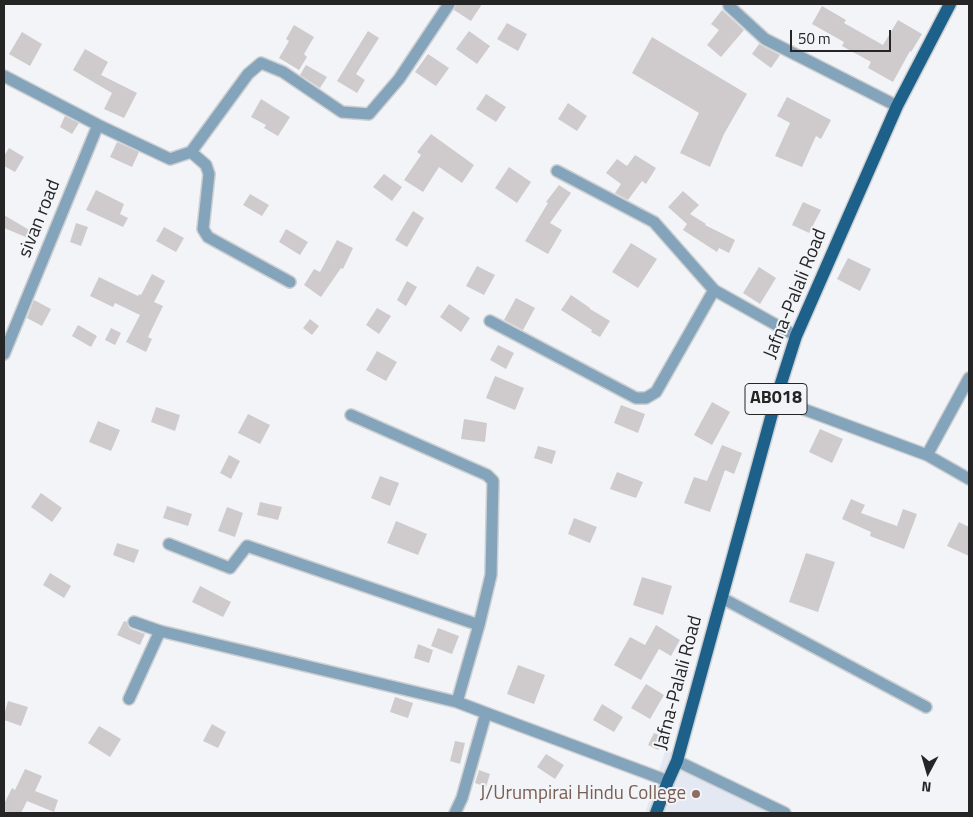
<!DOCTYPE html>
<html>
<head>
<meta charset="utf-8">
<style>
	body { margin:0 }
	#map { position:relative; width:973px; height:817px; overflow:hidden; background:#f2f4f7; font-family:"Titillium Web",sans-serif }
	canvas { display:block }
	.frame { position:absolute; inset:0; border:5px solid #252526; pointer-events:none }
	.north { position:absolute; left:903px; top:747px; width:50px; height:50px; -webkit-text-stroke:4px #f2f4f7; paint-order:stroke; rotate:186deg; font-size:14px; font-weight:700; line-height:20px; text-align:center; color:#252526 }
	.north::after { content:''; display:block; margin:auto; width:18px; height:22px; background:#252526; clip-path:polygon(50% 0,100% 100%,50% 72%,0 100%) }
	.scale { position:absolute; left:790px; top:30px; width:101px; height:22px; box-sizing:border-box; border:2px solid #252526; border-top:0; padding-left:6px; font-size:15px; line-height:18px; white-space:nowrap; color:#252526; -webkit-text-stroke:4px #f2f4f7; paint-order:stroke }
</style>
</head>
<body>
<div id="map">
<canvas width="973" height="817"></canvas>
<div class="frame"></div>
<div class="north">N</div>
<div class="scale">50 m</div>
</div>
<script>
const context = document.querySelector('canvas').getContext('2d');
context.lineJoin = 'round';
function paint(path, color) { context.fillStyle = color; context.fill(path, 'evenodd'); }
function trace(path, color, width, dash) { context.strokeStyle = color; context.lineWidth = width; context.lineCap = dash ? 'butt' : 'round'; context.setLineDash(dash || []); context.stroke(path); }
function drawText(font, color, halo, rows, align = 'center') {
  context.font = font + ' "Titillium Web",sans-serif'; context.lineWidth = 4; context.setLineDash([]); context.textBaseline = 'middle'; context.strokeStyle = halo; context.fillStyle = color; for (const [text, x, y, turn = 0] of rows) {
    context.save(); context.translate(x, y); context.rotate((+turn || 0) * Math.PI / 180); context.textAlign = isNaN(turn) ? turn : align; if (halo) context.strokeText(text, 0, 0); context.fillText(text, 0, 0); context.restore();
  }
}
paint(new Path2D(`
	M666,749L772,813H645Z`), '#e4e8f2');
paint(new Path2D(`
	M456,4H482L471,21L454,10Z
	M822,6L846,20L844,23L883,45L898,20L922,34L911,52L910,51L893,82L868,68L871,62L842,46L844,42L812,24Z
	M722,10L744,30L721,57L707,45L719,30L711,24Z
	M507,23L527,34L518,51L497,39Z
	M294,25L314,37L304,54L307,57L299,70L279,58L289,41L286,39Z
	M368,31L379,38L356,74L365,80L357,93L337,81Z
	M469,31L490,46L477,64L456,49Z
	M22,32L42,44L30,66L9,54Z
	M652,37L747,94L724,134L710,167L680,153L699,113L632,73Z
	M759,44L780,55L771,68L752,54Z
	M85,49L108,62L101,75L137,93L124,118L104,109L112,93L73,70Z
	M428,54L449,68L436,86L415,72Z
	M306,65L327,77L320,88L300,75Z
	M486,94L506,107L496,122L476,109Z
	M787,97L831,120L821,139L816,136L802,167L775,156L790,123L777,116Z
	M261,99L290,117L278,136L264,128L266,125L251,117Z
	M568,103L587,116L577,131L558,119Z
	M65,116L79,123L72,134L60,127Z
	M431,134L474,165L462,183L439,167L423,192L404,180L421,155L417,152Z
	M117,142L139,152L132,167L110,157Z
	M9,148L24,157L15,172L4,166V156Z
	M635,155L656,168L646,184L642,181L628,200L615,193L621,184L606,173L617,159L627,166Z
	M509,167L531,182L517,203L495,188Z
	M384,174L402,187L392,201L373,187Z
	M559,185L571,193L550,223L562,230L548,254L525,241L548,203L546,202Z
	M96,190L124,204L120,214L128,218L123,227L86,210Z
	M683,191L699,205L690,214L706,224L705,225L735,240L729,253L719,248L717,252L683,230L687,224L668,207Z
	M250,194L269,205L262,216L243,205Z
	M803,202L821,210L809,233L792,225Z
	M413,211L424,218L407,247L395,240Z
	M4,215L36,234L33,240L4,228Z
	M76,223L88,227L81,246L70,242Z
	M164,227L184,238L176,252L156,241Z
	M286,229L308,242L300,255L279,242Z
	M337,240L353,248L343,269L341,268L321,297L304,285L314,269L320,272Z
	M631,243L657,259L638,288L612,272Z
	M848,258L871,269L860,291L837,279Z
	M477,266L495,275L484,295L466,286Z
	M759,267L776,278L760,304L743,293Z
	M152,274L165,281L154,302L163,306L148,337L152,339L146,352L126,342L140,315L115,303L113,307L90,296L99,277L138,296L139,294L141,295Z
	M407,281L417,287L406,306L397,300Z
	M571,295L590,308V309L610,321L600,337L591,332L592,330L561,310Z
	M516,298L535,308L523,330L504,320Z
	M34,300L51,309L42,326L27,318Z
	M449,304L470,318L461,332L440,317Z
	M377,308L391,316L379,334L366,325Z
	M310,319L319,326L312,335L303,328Z
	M78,325L97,336L91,347L72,336Z
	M111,328L121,333L115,345L105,340Z
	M498,345L514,353L506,369L490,360Z
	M377,351L397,362L386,381L366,370Z
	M495,376L524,388L515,410L486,398Z
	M712,402L730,412L712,445L694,435Z
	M621,405L645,414L638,433L614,423Z
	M156,407L180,415L175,431L151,422Z
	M248,414L270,425L260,444L238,433Z
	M464,419L487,423L485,442L461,439Z
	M98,421L120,430L111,451L89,442Z
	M820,429L843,439L832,463L809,452Z
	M722,445L742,453L734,474L725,470L710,512L684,503L694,477L707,481Z
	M538,446L556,451L552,464L534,458Z
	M229,455L240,461L231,479L220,473Z
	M617,472L643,482L636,498L610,489Z
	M380,476L399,483L390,506L371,498Z
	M41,493L62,508L52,522L31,507Z
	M851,499L865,505L861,513L897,526L903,509L917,514L904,549L870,536L871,532L842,519Z
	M260,502L282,507L278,520L257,515Z
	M167,506L192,514L188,526L163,518Z
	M227,507L243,513L235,537L218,531Z
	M574,518L597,527L590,543L568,534Z
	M396,521L427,534L418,555L387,543Z
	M959,522L969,527V556L947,546Z
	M117,543L139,550L134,563L113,555Z
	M806,553L835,562L818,612L789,602Z
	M50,573L71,586L64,598L43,585Z
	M642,577L672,586L663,615L633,605Z
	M200,586L231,602L223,617L192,602Z
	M124,621L127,622L128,626L131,629L145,634L140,645L117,635Z
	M656,625L680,640L671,656L659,649L641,680L614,665L630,637L645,645Z
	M438,628L459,636L452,654L431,646Z
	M418,644L433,650L429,663L414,658Z
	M518,665L545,675L534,704L507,694Z
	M646,684L664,695L650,719L631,708Z
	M395,697L413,703L408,718L390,712Z
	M8,701L28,707L21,726L4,720V715Z
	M602,704L623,717L614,732L593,720Z
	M212,724L226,732L218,748L203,741Z
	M99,726L121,739L110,757L88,743Z
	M654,733L664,737L658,750L648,745Z
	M455,741L465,743L460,764L450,761Z
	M546,754L564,765L555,779L537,767Z
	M25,769L42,776L35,791L58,800L54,812L27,801L21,813H9L4,811V804L12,788L15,790Z
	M479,770L490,774L486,787L475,783Z`), '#cfcbcc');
const minor = new Path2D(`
	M729,4V6L765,39L897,106
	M4,76L98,125L170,159L191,152L248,74L261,63L283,72L342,112L369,114L399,79L449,4
	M191,152L206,165L209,174L203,229L208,237L290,282
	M557,171L654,222L714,290L796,336
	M490,321L636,398H646L656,392L714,290
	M4,354L98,125
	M776,399L927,455L969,479
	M351,415L487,475L493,481L491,575L479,625L457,702
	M927,455L969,378
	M169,544L230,568L247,546L479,625
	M722,598L926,707
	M134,622L160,631
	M129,699L160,631L457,702L486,713
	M677,761L785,813
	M455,813L462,798L486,713L668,781`);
const primary = new Path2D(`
	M656,813L668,781L677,761L776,399L796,336L897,106L950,4`);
trace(minor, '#cdcfd1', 14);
trace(primary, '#cdcfd1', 15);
trace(minor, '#84a4bc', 11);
trace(primary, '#1d618a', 12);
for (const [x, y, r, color] of [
	[696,794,5,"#8d6e63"]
]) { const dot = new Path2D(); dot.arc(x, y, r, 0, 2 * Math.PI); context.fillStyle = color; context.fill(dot); trace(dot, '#f2f4f7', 2); }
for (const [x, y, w] of [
	[776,399,62]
]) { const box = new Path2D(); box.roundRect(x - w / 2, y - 15.5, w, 31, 4); context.fillStyle = '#f2f4f7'; context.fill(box); trace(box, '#252526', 1); }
drawText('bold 18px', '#252526', null, [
	["AB018",776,399]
]);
drawText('19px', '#252526', '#f2f4f7', [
	["sivan road",40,219,-68],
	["Jafna-Palali Road",796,294,-68],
	["Jafna-Palali Road",679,683,-75]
]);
drawText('19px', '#785e54', '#f2f4f7', [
	["J/Urumpirai Hindu College",686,794]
], 'right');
</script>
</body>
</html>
